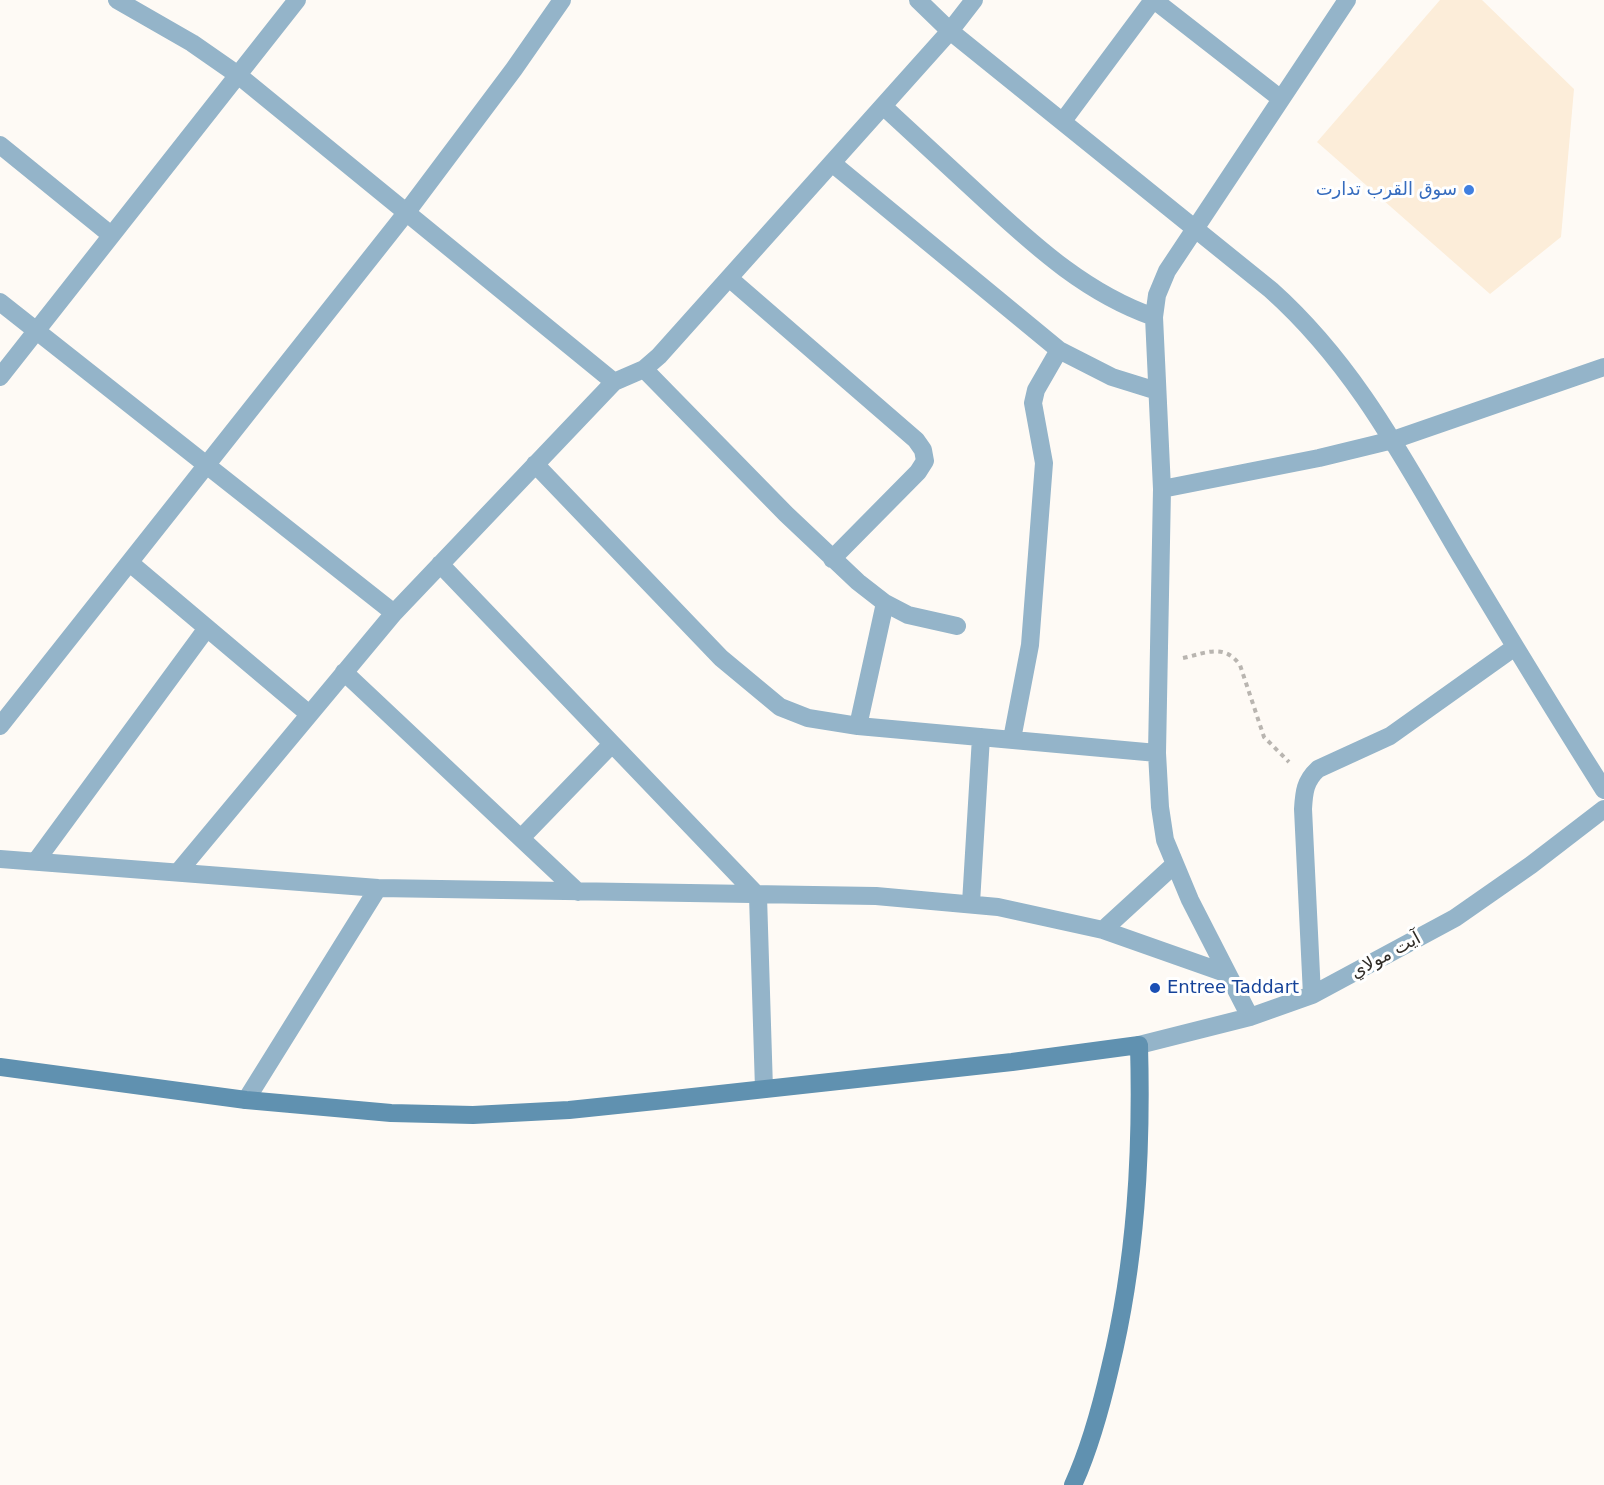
<!DOCTYPE html>
<html>
<head>
<meta charset="utf-8">
<style>
	body { margin:0 }
	canvas { display:block; background:#fefaf5 }
</style>
</head>
<body>
<canvas width="1604" height="1485"></canvas>
<script>
const context = document.querySelector('canvas').getContext('2d');
context.lineJoin = 'round';
function paint(path, color) { context.fillStyle = color; context.fill(path, 'evenodd'); }
function trace(path, color, width, dash) { context.strokeStyle = color; context.lineWidth = width; context.lineCap = dash ? 'butt' : 'round'; context.setLineDash(dash || []); context.stroke(path); }
function drawText(font, color, halo, rows, align = 'center') {
  context.font = font + ' "DejaVu Sans","Noto Naskh Arabic",sans-serif'; context.lineWidth = 6; context.setLineDash([]); context.textBaseline = 'middle'; context.strokeStyle = halo; context.fillStyle = color; for (const [text, x, y, turn = 0] of rows) {
    context.save(); context.translate(x, y); context.rotate((+turn || 0) * Math.PI / 180); context.textAlign = isNaN(turn) ? turn : align; if (halo) context.strokeText(text, 0, 0); context.fillText(text, 0, 0); context.restore();
  }
}
paint(new Path2D(`
	M1440,0H1482L1574,89L1561,237L1490,294L1317,142Z`), '#fcedd9');
trace(new Path2D(`
	M1183,658C1206,653 1224,643 1240,665L1264,737L1289,762`), '#b9b5b0', 4, [4.5, 4.5]);
trace(new Path2D(`
	M117,0L192,43L238,75L614,382
	M918,0L950,31L1271,290C1357,367 1405,462 1463,560C1509,637 1556,714 1604,790
	M1154,0L1281,99
	M883,106C918,138 952,170 987,202C1038,249 1088,294 1154,317
	M1063,121L1153,0
	M0,145L111,235
	M832,163L1059,350L1112,377L1157,391
	M729,278L916,440L923,450L925,461L918,472L832,559
	M0,302L394,613
	M644,369L786,514L858,582L885,603L908,615L957,626
	M0,377L297,0
	M535,464L721,658L780,707L808,718L858,726L1157,753
	M1162,489L1319,458L1393,440L1604,367
	M130,563L309,714
	M440,564L758,896L764,1089
	M344,672L578,892
	M0,726L406,213L514,69L562,0
	M858,726L885,603
	M1012,739L1030,645L1044,463L1033,403L1036,390L1059,350
	M521,838L612,744
	M0,859L378,888L876,896L998,907L1103,930L1174,865
	M36,861L207,628
	M179,871L394,613L614,382L644,369L659,356L950,31L974,0
	M971,903L981,737
	M1103,930L1225,973
	M1312,995L1303,809C1304,792 1305,781 1318,769L1390,736L1515,647
	M1250,1017L1190,900L1165,840L1160,807L1157,753L1162,489L1154,317L1157,295L1167,271L1347,0
	M1139,1045L1250,1017L1312,995L1455,918L1531,865L1604,809
	M246,1100L378,888`), '#94b4c9', 18);
trace(new Path2D(`
	M0,1067L246,1100L391,1113L473,1115L569,1110L665,1100L1012,1062L1139,1045C1142,1154 1136,1261 1110,1368C1101,1407 1090,1448 1073,1485`), '#6091b0', 18);
for (const [x, y, r, color] of [
	[1469,190,6,"#3f7fe0"],
	[1155,988,6,"#1a4fb4"]
]) { const dot = new Path2D(); dot.arc(x, y, r, 0, 2 * Math.PI); context.fillStyle = color; context.fill(dot); trace(dot, '#fff', 2); }
drawText('18px', '#366cbe', '#fff', [
	["سوق القرب تدارت",1457,190]
], 'right');
drawText('18px', '#312d28', '#fff', [
	["آيت مولاي",1386,956,-29]
]);
drawText('18px', '#164399', '#fff', [
	["Entree Taddart",1167,988]
], 'left');
</script>
</body>
</html>
